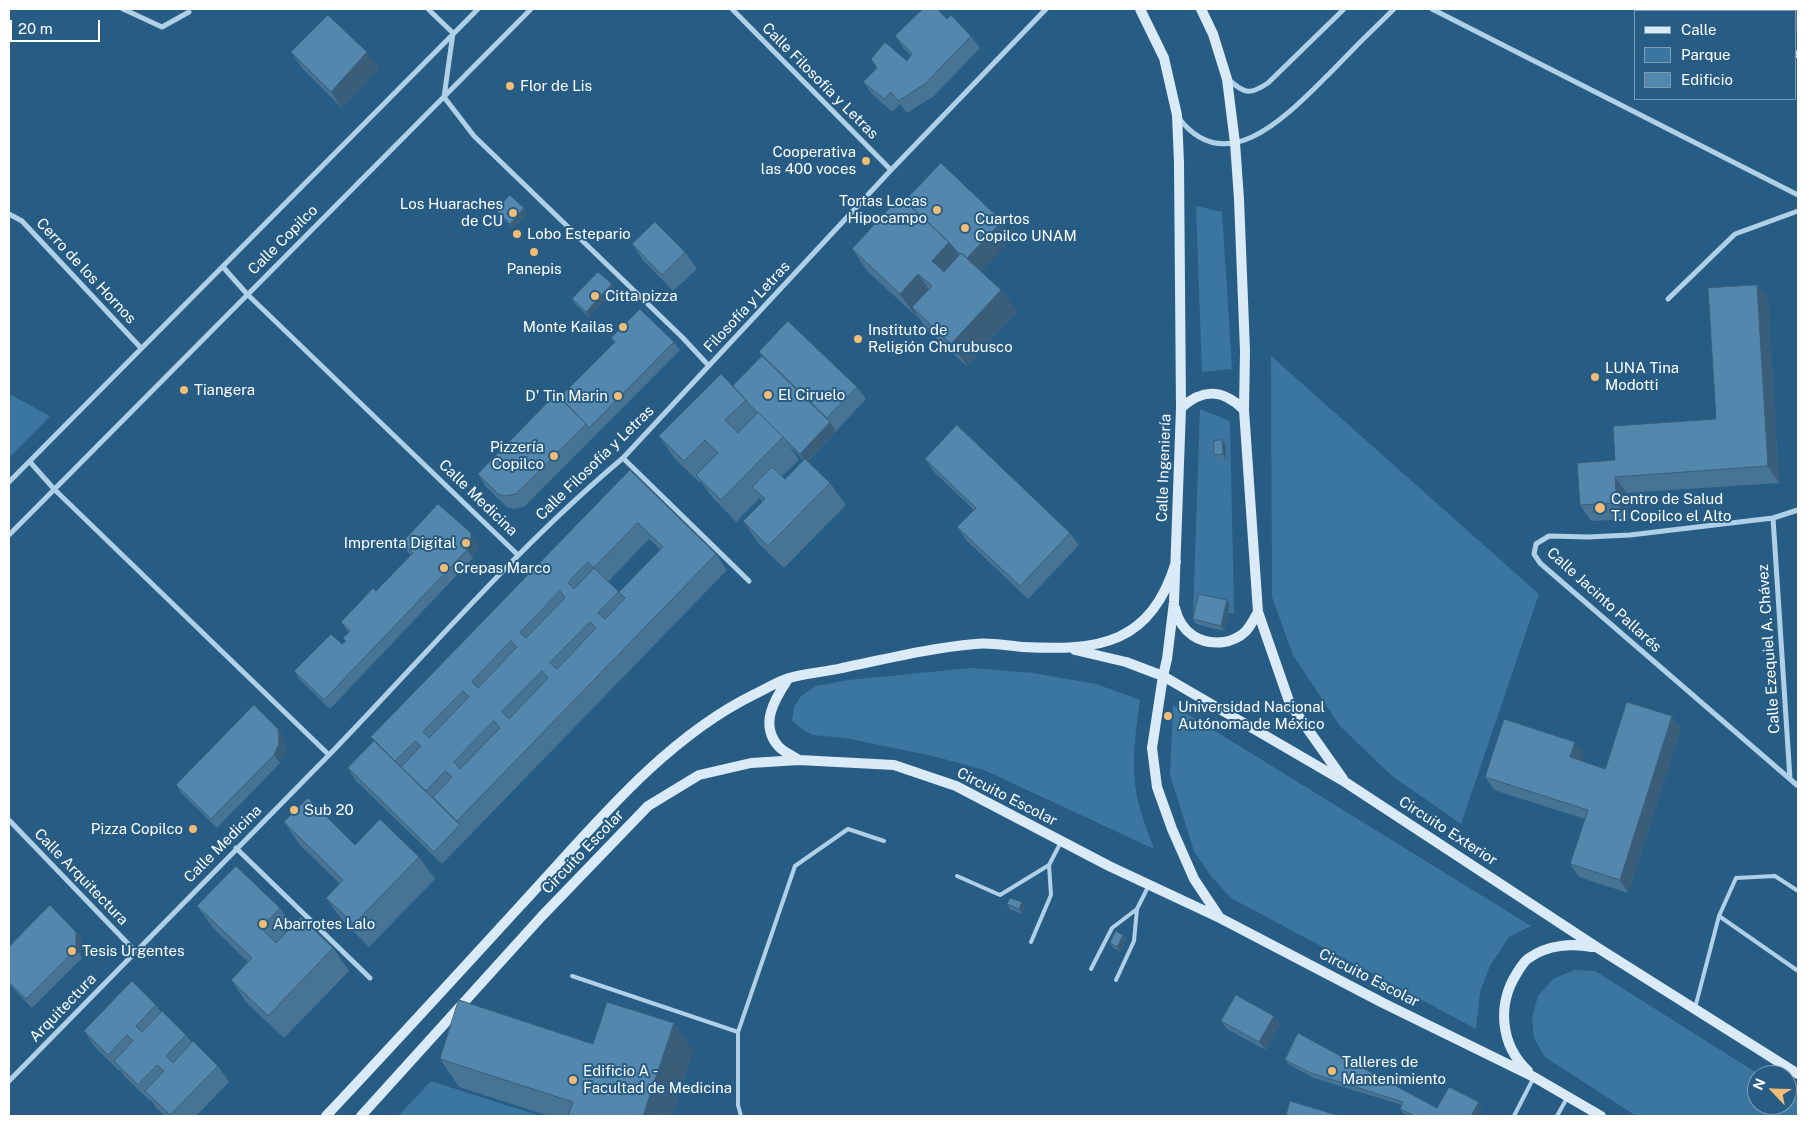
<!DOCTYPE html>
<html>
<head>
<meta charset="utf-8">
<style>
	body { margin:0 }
	#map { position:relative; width:1807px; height:1125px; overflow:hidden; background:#275c84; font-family:"Public Sans",sans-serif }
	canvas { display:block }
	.frame { position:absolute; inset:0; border:10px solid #fff; pointer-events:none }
	.legend { position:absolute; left:1634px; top:10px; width:162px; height:90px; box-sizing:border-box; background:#275c84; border:1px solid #7d9db5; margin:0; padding:6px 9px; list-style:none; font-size:15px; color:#fff }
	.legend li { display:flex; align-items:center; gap:10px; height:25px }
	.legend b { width:25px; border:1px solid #7d9db5 }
	.north { position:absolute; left:1747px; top:1065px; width:50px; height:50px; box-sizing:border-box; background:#275c84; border:1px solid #7d9db5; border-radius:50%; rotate:294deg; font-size:14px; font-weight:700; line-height:20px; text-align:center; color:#fff }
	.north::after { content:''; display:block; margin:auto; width:18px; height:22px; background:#f0bc76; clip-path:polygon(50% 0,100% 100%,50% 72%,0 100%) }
	.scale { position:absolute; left:10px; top:20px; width:90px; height:22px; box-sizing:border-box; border:2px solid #fff; border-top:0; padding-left:6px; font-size:15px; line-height:18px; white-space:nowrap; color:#fff; -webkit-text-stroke:4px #275c84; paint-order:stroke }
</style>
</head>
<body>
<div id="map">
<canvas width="1807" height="1125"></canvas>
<div class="frame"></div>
<ul class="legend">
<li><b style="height:6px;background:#daeaf7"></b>Calle</li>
<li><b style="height:14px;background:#3b76a0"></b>Parque</li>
<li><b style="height:14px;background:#5387ad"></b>Edificio</li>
</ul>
<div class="north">N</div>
<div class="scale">20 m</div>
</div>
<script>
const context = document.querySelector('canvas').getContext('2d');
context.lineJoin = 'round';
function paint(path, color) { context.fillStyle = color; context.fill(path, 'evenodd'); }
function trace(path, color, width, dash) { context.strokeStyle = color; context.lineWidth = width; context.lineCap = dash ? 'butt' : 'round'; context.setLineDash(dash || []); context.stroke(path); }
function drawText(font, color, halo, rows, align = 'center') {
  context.font = font + ' "Public Sans",sans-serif'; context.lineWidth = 4; context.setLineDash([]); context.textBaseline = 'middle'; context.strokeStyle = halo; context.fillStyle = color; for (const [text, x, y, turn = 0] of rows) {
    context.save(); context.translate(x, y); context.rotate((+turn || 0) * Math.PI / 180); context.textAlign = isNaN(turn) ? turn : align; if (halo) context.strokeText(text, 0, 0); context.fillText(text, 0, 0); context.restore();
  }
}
paint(new Path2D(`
	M1196,206L1222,212L1232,369L1202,372Z
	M1271,356L1539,594L1461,824L1392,776L1340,726L1293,655L1272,597Z
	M9,394L50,416L9,458Z
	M1200,409L1230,421L1234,613L1193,614Z
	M971,668L1033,673L1096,684L1140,700C1135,734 1130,772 1139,805C1143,820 1149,835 1154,849L984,770L933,756L845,738L812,735L799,727L792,720L794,707L801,696L816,686L849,680Z
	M1173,705L1531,926L1509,937L1490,966L1480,992L1476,1029L1231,898L1211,876L1194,851L1170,775Z
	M1574,970L1595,971L1760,1075H1757V1105H1787V1092L1798,1099V1116H1636L1545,1057L1534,1038L1532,1018L1538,996L1553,979Z
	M431,1081L540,1116H398Z`), '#3b76a0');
trace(new Path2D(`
	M957,876L1000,895L1049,865
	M1719,916L1798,971
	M1031,942L1051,895L1049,865L1061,842
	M1091,969L1112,928L1137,909
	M572,976L738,1032
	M1116,980L1134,941L1137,909L1149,885
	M1695,1008L1719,916L1736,878L1775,876L1798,891
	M741,1116L738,1105V1032L795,866L848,829L884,841
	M1514,1116L1534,1077
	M1557,1116L1567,1098`), '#b0d0e7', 4);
trace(new Path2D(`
	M123,9L162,27L189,12
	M428,9L453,33L444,97L474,136L683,338L709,366
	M732,9L891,170
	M1432,9L1798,195
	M1754,9L1756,11
	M1796,53L1798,56
	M1229,80C1245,94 1250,95 1268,83L1344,9
	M1178,117C1227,183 1291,111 1329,74C1350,52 1372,30 1394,9
	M9,214L22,221L141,348
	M223,267L247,294L518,555
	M1668,299L1735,234L1798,211
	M623,458L749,581
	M30,462L54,489L329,755
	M9,482L478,9
	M1798,510L1773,518L1630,535L1588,537L1549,536L1536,544L1534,554L1540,563L1798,786
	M1773,518L1790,779
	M9,535L531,9
	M9,820L135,951
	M236,848L370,978
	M9,1081C115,972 223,864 329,755C426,655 516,548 623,458L891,170L1046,9`), '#b0d0e7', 5);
trace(new Path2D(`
	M1140,9L1164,58L1177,115L1179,163L1181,408L1174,602L1167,659L1163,676L1152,748L1157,787L1172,829L1194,879L1220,918
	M1201,9L1213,34L1227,79L1235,143L1239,199L1245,351L1244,410L1258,612L1290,704L1343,779
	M1181,408C1203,388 1223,389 1244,410
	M1175,608C1181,633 1200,645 1224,642C1231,641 1240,637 1245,632C1250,627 1254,619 1258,612
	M1075,650L1126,662L1163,676L1345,782L1598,948L1798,1074
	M788,679C774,700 759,725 779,747C784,752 793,756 799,760
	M1528,1071C1500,1045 1497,1004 1517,973C1520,968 1524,961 1529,958C1547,945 1572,943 1592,947
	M326,1116C391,1047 456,976 520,906C590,831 661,740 755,694C766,689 778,681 789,678C806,673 825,672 842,668C886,659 930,648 975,644C991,642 1007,646 1023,647C1100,651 1151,644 1176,562
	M361,1116L542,916L648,806L699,775L751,763L799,760L894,765L956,786L1109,866L1220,918L1383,1003L1534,1077L1601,1116`), '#daeaf7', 10);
paint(new Path2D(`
	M947,19L971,36L980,48L934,96L907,113L900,104L892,112L872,94L863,82L907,61L911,56L904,49L895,36Z
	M291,52L379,68L342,108L302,68Z
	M905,201L1013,237L981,271L1001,290L1017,312L967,366L927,330L917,315L916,316L867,271L852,249Z
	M496,210L527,213L513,228L499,214Z
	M632,244L685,252L697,269L673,291L643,260Z
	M612,284L615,289L589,317L575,304L572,299Z
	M1757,285L1768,301L1779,483L1627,493L1628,519L1591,521L1580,505L1615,460L1716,419Z
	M611,338L674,342L680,350L525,506L514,509L507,507L486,487L478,474L560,397L614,342Z
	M759,352L857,387L866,399L808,461L830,483L846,505L784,568L759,544L743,521L762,502L760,498L736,522L712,497L701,482L700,483L675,459L659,436L733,386L762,356ZM789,446L804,460L785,479L782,476L799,460Z
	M1222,440L1226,445V459H1217L1214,455Z
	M925,459L1070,533L1079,545L1028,599L966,540L957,527L974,510L934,472Z
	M630,470L716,554L727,570L442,864L356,781L348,768L374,741L371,737ZM649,539L660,549L619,592L608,582Z
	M477,542V551L473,558L330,709L300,680L294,671L342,644L345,641L343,638L349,633L341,622L376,591L411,555L408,552L402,543Z
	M1227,600L1230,605L1224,631L1196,624L1193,619Z
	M1672,716L1681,729L1628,893L1579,877L1570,864L1585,819L1494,790L1485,777L1584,754L1581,761L1605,769Z
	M278,729L284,737L285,753L280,763L217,828L182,794L176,785Z
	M284,822L355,845L419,857L435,879L369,947L342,920L326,898L340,884L299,844Z
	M1022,902L1025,907L1022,914L1010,909L1007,904Z
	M197,906L280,908L292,926L333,948L349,971L284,1038L246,1002L231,980L248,962L213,928Z
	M76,932L82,940V958L32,1008L9,984V947Z
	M1123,935L1126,939L1121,951L1113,948L1110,943Z
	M156,1005L161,1012L186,1035L192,1043L218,1066L229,1082L196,1116H165L156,1108L151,1100L150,1101L125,1077L120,1070L119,1071L95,1047L84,1031Z
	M1274,1016L1280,1025L1266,1050L1227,1029L1221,1021Z
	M593,1044L693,1051L672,1116H549L459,1087L440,1059Z
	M1285,1060L1437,1108L1482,1107L1477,1116H1409L1403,1113L1400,1109L1402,1105L1314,1078L1288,1064Z`), '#477495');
paint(new Path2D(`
	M367,52L379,68L342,108L331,92Z
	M524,208L527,213L513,228L510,224Z
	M1002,221L1013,237L977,276L966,259Z
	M949,242L965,264L947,283L932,261Z
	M918,274L934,296L912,307L917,315L916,316L900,294Z
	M612,284L615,289L589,317L586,312Z
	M1757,285L1768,301L1779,483L1768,466Z
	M1001,290L1017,312L967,366L951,344Z
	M830,422L836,431L806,462L800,454Z
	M1222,440L1226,445V459L1223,454Z
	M1615,477L1627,493L1628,519L1617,503Z
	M471,533L477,542V551L473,558L467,550Z
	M1227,600L1230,605L1224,631L1221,626Z
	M1672,716L1681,729L1628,893L1620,880Z
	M278,729L284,737L285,753L280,763L274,755Z
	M1575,742L1584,754L1578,770L1570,757Z
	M1022,902L1025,907L1022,914L1019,909Z
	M76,932L82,940V958L76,949Z
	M1123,935L1126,939L1121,951L1117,947Z
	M1274,1016L1280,1025L1266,1050L1259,1042Z
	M674,1023L693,1051L672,1116H643Z
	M1479,1102L1482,1107L1477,1116H1471Z`), '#3a5e79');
const building = new Path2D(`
	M923,9H937L947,19L951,15L971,36L925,84L898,101L891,92L884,99L863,82L877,68L871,59L885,42L907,61L912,54L895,36Z
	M1782,9H1798V33L1796,31V11H1780Z
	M328,15L367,52L331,92L291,52Z
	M941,163L1002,221L967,258L961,253L960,254L953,247L949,242L905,201Z
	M510,195L524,208L510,224L496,210Z
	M900,197L949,242L932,261L944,272L961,253L1001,290L951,344L912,307L932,286L918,274L900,294L852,249Z
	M655,222L685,252L662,275L632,244Z
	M598,272L612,284L586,312L572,299Z
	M1757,285L1768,466L1615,477L1617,503L1580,505L1577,463L1615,460L1613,426L1716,419L1708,288Z
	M640,309L674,342L589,428L586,424L560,397L615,342L611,338Z
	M788,321L857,387L827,418L759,352Z
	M762,356L830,422L800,454L758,412V413L750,405L746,400L733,386Z
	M721,374L746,400L725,420L738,433L758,412L783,437L721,500L696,475L718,453L705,440L684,461L659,436Z
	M556,394L586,424L516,494L505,496L498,494L478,474Z
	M957,425L1070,533L1020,586L957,527L976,508L925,459Z
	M1222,440L1223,454L1214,455V441Z
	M805,459L830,483L768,546L743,521L765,499L752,487L772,467L785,479Z
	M630,470L716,554L457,821L433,797L452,777L445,771L426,791L401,767L421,746L415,741L395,761L371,737ZM638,523L663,547L619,592L594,568ZM588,562L594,568L574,589L568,583ZM560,591L565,598L526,638L520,633ZM619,592L625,598L605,619L598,613ZM590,622L596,628L557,669L550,663ZM511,641L517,647L478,688L472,682ZM542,671L548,678L509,719L502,712ZM463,691L469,697L429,738L423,732ZM494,721L500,728L460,769L454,762Z
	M438,504L471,533V542L467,550L324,700L294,671L331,634L342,644L346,641L343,638L350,631L341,622L373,588L376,591L413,553L402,543Z
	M1199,594L1227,600L1221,626L1193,619Z
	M1627,702L1672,716L1620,880L1570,864L1588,810L1485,777L1504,719L1575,742L1570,757L1605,769Z
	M254,705L278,729L279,744L274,755L211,819L176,785Z
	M374,741L460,825L434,852L348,768Z
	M308,798L355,845L380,819L419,857L354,924L326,898L343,880L284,822Z
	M236,866L280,908L261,928L276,943L301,917L333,948L268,1016L231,980L252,958L197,906Z
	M1010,898L1022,902L1019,909L1007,904Z
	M50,905L76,932V949L26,999L9,982V947Z
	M1116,931L1123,935L1117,947L1110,943Z
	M132,981L156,1005L136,1026L142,1032L162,1011L186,1035L166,1056L173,1063L193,1041L218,1066L170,1115L145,1091L164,1071L157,1065L138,1085L114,1061L133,1041L127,1035L108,1055L84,1031Z
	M1236,995L1274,1016L1259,1042L1221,1021Z
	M459,1000L593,1044L607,1002L674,1023L643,1116H568L573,1102L440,1059Z
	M1298,1033L1437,1108L1449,1087L1479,1102L1471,1116H1415L1400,1109L1403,1102L1311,1073L1285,1060Z
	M1290,1101L1340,1116H1286Z`);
paint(building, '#5387ad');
trace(building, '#3a5e79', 1);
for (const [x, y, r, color] of [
	[510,86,5,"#f0bc76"],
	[866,161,5,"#f0bc76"],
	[937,210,5,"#f0bc76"],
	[513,213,5,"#f0bc76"],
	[965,228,5,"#f0bc76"],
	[517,234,5,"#f0bc76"],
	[534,252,5,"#f0bc76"],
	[595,296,5,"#f0bc76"],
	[623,327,5,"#f0bc76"],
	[858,339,5,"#f0bc76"],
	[1595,377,5,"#f0bc76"],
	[184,390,5,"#f0bc76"],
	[768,395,5,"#f0bc76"],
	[618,396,5,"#f0bc76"],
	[554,456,5,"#f0bc76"],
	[1600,508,6,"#f0bc76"],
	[466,543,5,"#f0bc76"],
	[444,568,5,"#f0bc76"],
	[1168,716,5,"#f0bc76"],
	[294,810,5,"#f0bc76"],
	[193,829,5,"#f0bc76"],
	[263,924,5,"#f0bc76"],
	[72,951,5,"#f0bc76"],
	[1332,1071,5,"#f0bc76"],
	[573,1080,5,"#f0bc76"]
]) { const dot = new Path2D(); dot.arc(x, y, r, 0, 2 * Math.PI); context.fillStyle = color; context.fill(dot); trace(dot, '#275c84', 2); }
drawText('15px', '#fff', '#275c84', [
	["Calle Filosofía y Letras",820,81,45],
	["Calle Copilco",283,240,-45],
	["Cerro de los Hornos",86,271,47],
	["Filosofía y Letras",747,307,-47],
	["Calle Filosofía y Letras",595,463,-44],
	["Calle Ingeniería",1164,468,-88],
	["Calle Medicina",478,498,44],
	["Calle Jacinto Pallarés",1604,600,42],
	["Calle Ezequiel A. Chávez",1769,649,-94],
	["Circuito Escolar",1007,797,27],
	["Circuito Exterior",1448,831,33],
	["Calle Medicina",223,844,-45],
	["Circuito Escolar",583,852,-46],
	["Calle Arquitectura",81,877,46],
	["Circuito Escolar",1369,978,27],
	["Arquitectura",63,1008,-46]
]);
drawText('15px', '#fff', '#275c84', [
	["Flor de Lis",520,86],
	["Cooperativa",856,152,"right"],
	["las 400 voces",856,169,"right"],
	["Tortas Locas",927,201,"right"],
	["Hipocampo",927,218,"right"],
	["Los Huaraches",503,204,"right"],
	["de CU",503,221,"right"],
	["Cuartos",975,219],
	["Copilco UNAM",975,236],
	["Lobo Estepario",527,234],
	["Panepis",534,269,"center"],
	["Citta pizza",605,296],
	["Monte Kailas",613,327,"right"],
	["Instituto de",868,330],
	["Religión Churubusco",868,347],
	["LUNA Tina",1605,368],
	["Modotti",1605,385],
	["Tiangera",194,390],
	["El Ciruelo",778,395],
	["D' Tin Marin",608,396,"right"],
	["Pizzería",544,447,"right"],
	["Copilco",544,464,"right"],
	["Centro de Salud",1611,499],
	["T.I Copilco el Alto",1611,516],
	["Imprenta Digital",456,543,"right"],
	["Crepas Marco",454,568],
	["Universidad Nacional",1178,707],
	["Autónoma de México",1178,724],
	["Sub 20",304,810],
	["Pizza Copilco",183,829,"right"],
	["Abarrotes Lalo",273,924],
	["Tesis Urgentes",82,951],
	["Talleres de",1342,1062],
	["Mantenimiento",1342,1079],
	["Edificio A -",583,1071],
	["Facultad de Medicina",583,1088]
], 'left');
</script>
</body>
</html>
